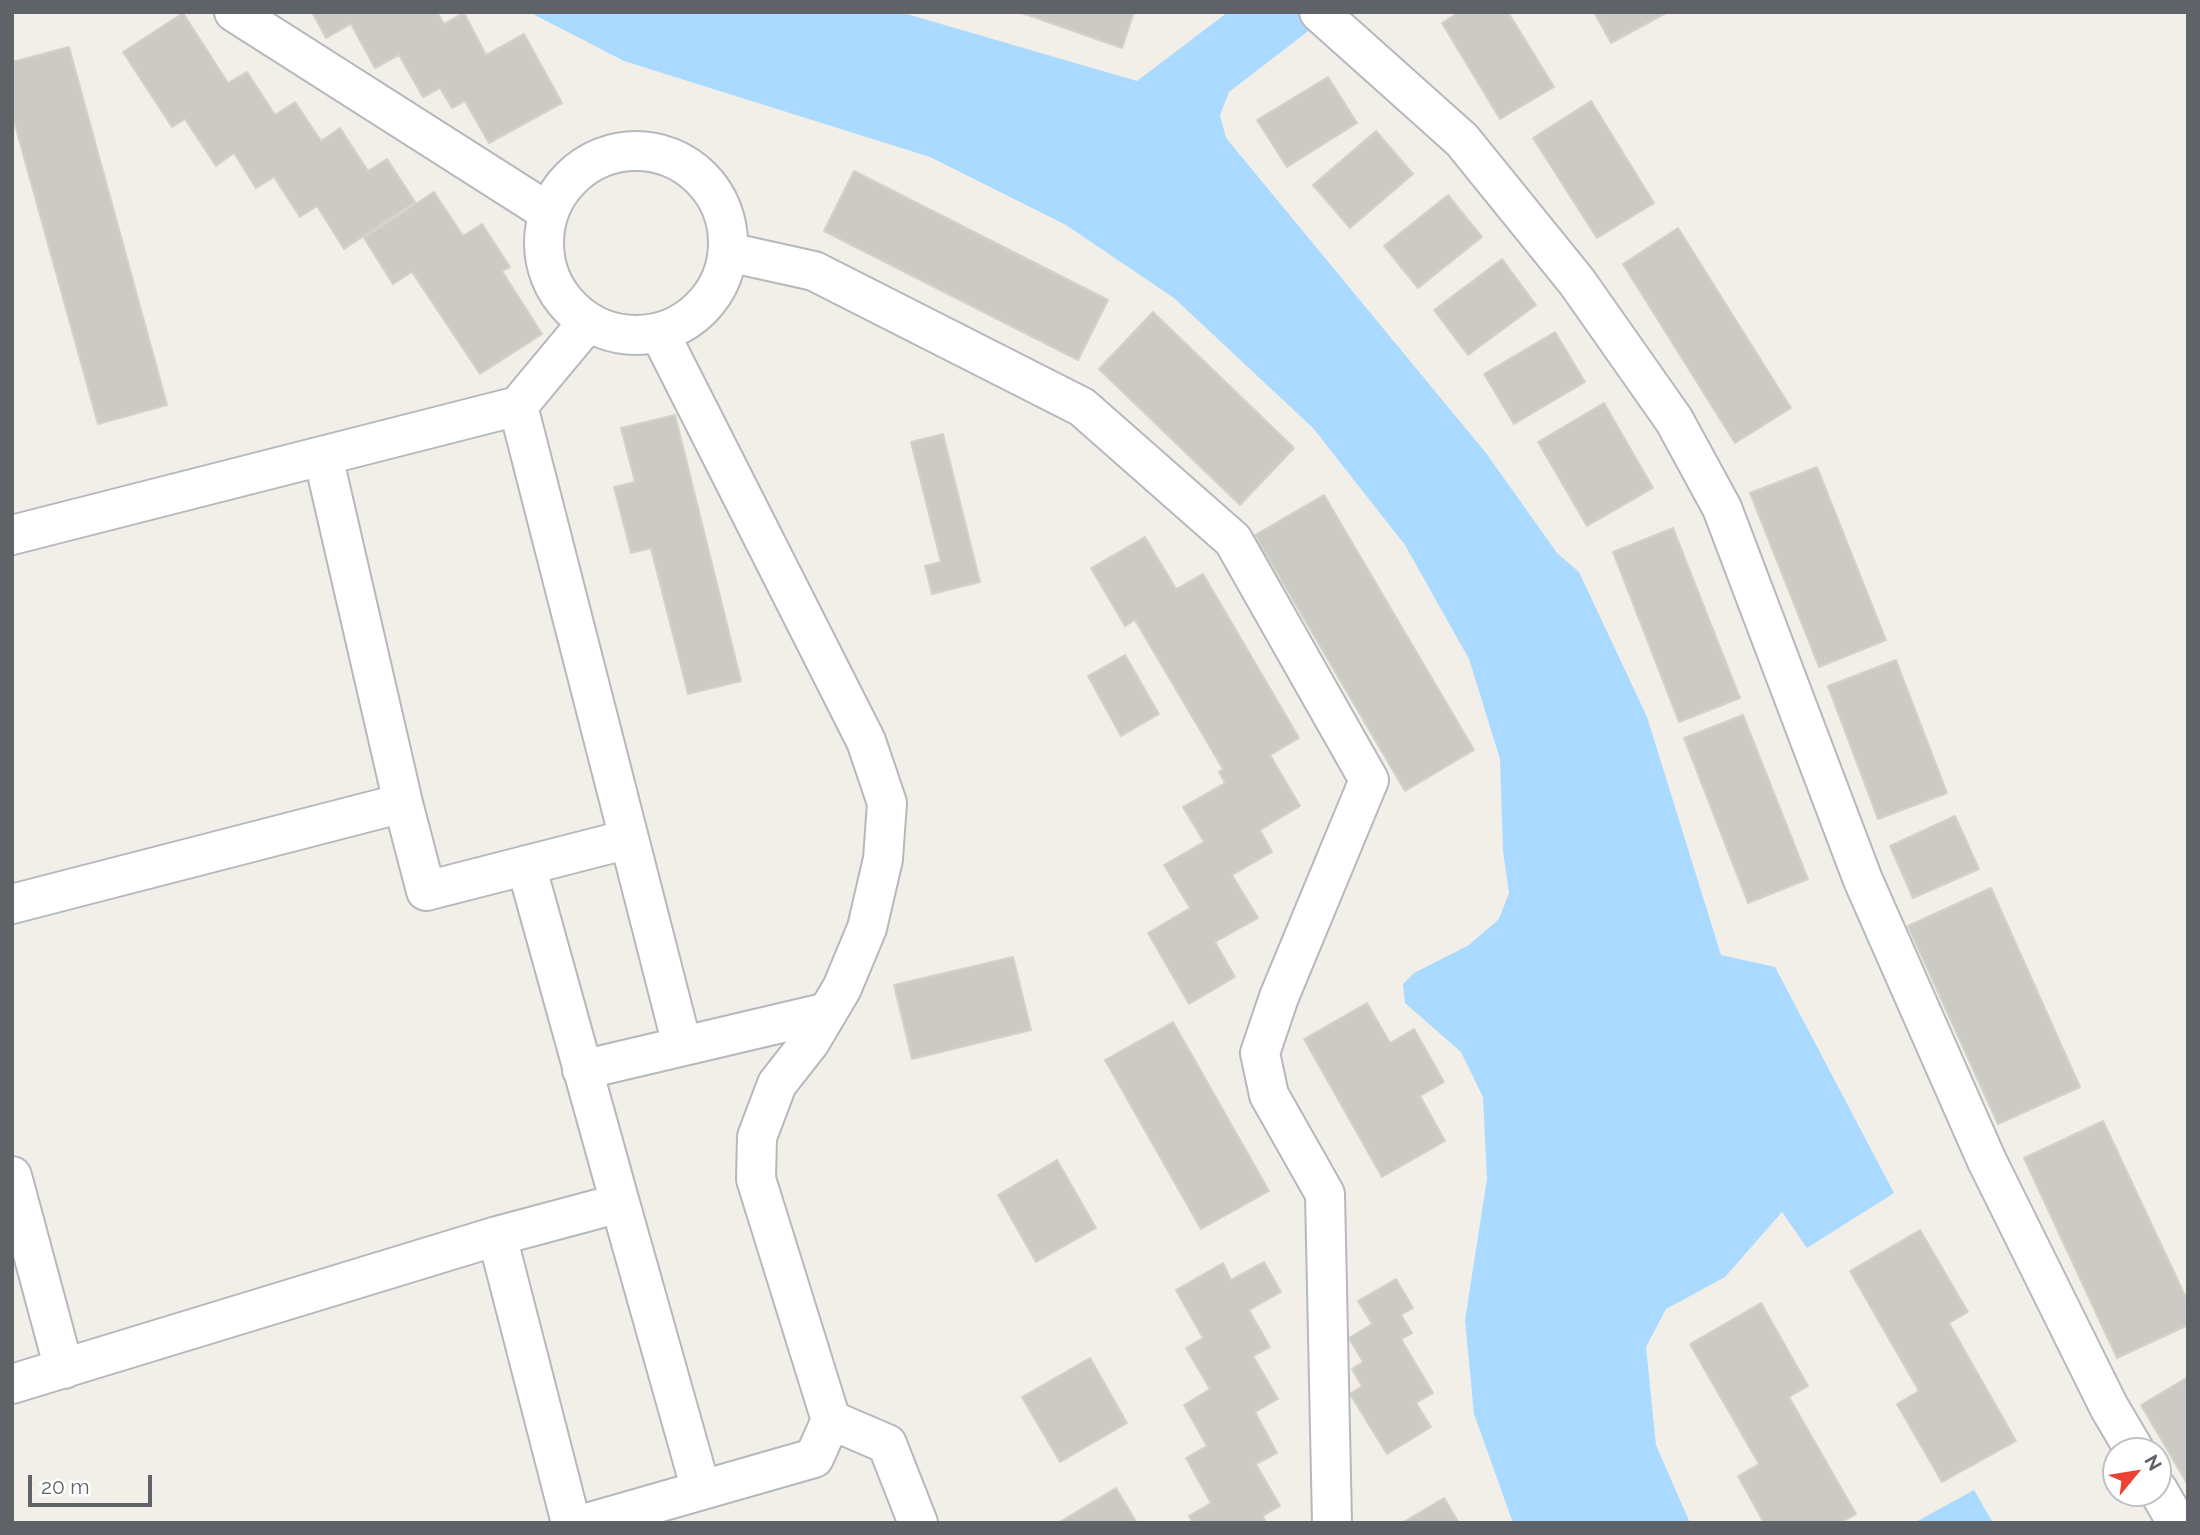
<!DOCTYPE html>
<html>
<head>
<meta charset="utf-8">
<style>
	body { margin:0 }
	#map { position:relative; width:2200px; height:1535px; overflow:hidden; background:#f1efe8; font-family:Raleway,sans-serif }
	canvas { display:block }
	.frame { position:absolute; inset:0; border:14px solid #5f6368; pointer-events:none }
	.north { position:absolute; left:2102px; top:1437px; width:70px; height:70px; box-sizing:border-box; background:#fff; border:2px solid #bfc1c3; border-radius:50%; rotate:60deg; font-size:19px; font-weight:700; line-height:28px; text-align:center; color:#5f6368 }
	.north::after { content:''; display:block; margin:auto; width:24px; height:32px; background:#ea4335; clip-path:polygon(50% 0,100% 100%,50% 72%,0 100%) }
	.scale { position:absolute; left:28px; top:1475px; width:124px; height:32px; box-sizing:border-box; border:4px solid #5f6368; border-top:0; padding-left:9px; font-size:21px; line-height:24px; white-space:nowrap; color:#5f6368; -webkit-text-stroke:5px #fff; paint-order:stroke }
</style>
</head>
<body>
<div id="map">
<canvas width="2200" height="1535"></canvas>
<div class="frame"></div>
<div class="north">N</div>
<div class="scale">20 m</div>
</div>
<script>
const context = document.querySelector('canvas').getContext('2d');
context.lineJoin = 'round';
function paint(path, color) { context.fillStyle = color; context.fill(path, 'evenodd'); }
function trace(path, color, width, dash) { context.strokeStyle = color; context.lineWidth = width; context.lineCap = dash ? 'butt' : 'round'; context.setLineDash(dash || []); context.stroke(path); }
paint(new Path2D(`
	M529,12H900L1137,81L1228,12H1333L1229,92L1220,115L1226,138L1486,453L1557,553L1579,572L1647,717L1721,955L1775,967L1894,1193L1807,1248L1782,1212L1725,1277L1666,1309L1646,1347L1656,1445L1690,1523H1513L1474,1414L1465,1320L1487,1179L1483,1097L1461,1052L1405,1003L1403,984L1414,973L1469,945L1499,919L1509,893L1503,851L1500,759L1469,659L1405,545L1313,428L1174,298L1066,225L930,157L624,61Z
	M1974,1490L1993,1523H1914Z`), '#aadaff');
const building = new Path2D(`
	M312,12H437L444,24L464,13L486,55L524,34L562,103L489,143L465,101L452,108L440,88L423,97L399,55L375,68L351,24L326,38Z
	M1019,12H1134L1122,48Z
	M1459,12H1508L1554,87L1500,119L1442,23Z
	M1594,12H1668L1611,43Z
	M183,13L228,83L247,72L275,115L295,102L321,141L340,128L368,171L387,159L415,202L344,249L317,206L300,217L274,177L256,188L234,153L216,166L185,119L172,127L123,52Z
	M69,47L167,405L98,424L12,114V62Z
	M1328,77L1357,123L1287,167L1257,120Z
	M1591,101L1654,203L1597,238L1533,138Z
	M1376,131L1413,174L1350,228L1313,185Z
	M854,171L1108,300L1078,360L824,231Z
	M434,192L463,236L482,224L510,267L502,271L542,334L480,374L412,272L393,284L364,238Z
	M1448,195L1482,237L1418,288L1384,246Z
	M1678,228L1791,408L1735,443L1623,264Z
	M1502,259L1536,305L1468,355L1434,310Z
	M1153,312L1294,448L1240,505L1099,369Z
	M1555,332L1585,382L1514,424L1484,374Z
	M1604,403L1653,488L1587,526L1538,442Z
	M675,415L741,681L688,694L651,548L631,553L614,487L635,482L621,428Z
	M943,434L980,582L932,594L925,566L941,562L911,442Z
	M1817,467L1886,640L1819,667L1750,493Z
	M1324,495L1474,750L1405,791L1255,535Z
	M1673,528L1740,698L1679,722L1613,552Z
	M1145,537L1176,589L1203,574L1299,738L1270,755L1300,806L1260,830L1272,852L1232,875L1258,918L1215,942L1235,977L1189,1004L1148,933L1190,908L1164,865L1204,842L1183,807L1225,783L1219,772L1223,769L1135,620L1125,626L1091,568Z
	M1125,655L1159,714L1121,736L1088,676Z
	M1896,660L1947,793L1878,819L1828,686Z
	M1743,715L1808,879L1748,903L1684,738Z
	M1955,816L1979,869L1913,898L1890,846Z
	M1991,888L2080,1087L1998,1124L1908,926Z
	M1013,957L1031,1030L912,1059L894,985Z
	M1367,1003L1390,1043L1414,1029L1444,1082L1420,1096L1445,1141L1382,1177L1304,1039Z
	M1173,1022L1269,1191L1201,1229L1105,1060Z
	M2103,1121L2188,1302V1325L2117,1358L2024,1158Z
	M1057,1160L1096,1228L1036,1262L998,1195Z
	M1920,1230L1968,1312L1949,1323L2016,1441L1942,1482L1897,1404L1919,1391L1850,1271Z
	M1264,1262L1281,1292L1249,1310L1270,1347L1253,1356L1278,1399L1255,1412L1277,1453L1256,1464L1280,1506L1263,1516L1266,1523H1193L1189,1516L1211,1503L1186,1458L1207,1446L1184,1405L1210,1389L1186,1348L1203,1338L1176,1290L1223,1263L1231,1280Z
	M1396,1279L1413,1308L1401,1315L1412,1333L1401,1339L1433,1393L1416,1403L1431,1427L1387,1454L1350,1394L1362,1386L1352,1369L1363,1362L1349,1338L1372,1324L1358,1301Z
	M1761,1303L1808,1386L1789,1397L1856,1514L1840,1523H1764L1738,1476L1759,1464L1690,1344Z
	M1090,1358L1127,1423L1060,1462L1022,1397Z
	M2188,1377V1485L2141,1405Z
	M1116,1488L1137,1523H1058Z
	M1444,1498L1459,1523H1402Z`);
paint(building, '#cccac5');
trace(building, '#d6d1c6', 2);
const minor = new Path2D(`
	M234,12L548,212
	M1319,12L1462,140L1577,282L1674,420L1722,508L1863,880L1987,1161L2109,1407L2135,1451
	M544 243a92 92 0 1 1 184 0a92 92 0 1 1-184 0Z
	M728,252L814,271L1082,407L1233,540L1369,780L1279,997L1260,1053L1269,1095L1325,1194L1332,1523
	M660,334L866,741L887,803L883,859L867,928L842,988L810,1042L777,1084L757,1137L756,1179L831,1420L887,1444L918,1523
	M518,406L682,1045
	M323,456L403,803L426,891L629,839
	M12,535L518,406L587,323
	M526,865L620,1203
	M12,904L403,803
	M582,1070L828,1012
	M12,1176L64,1369
	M12,1384L497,1236
	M2158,1490L2177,1523
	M571,1523L497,1236L620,1203L701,1490
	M587,1523L814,1458L831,1420`);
trace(minor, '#b5b8bc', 42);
trace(minor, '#fff', 38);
</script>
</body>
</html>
